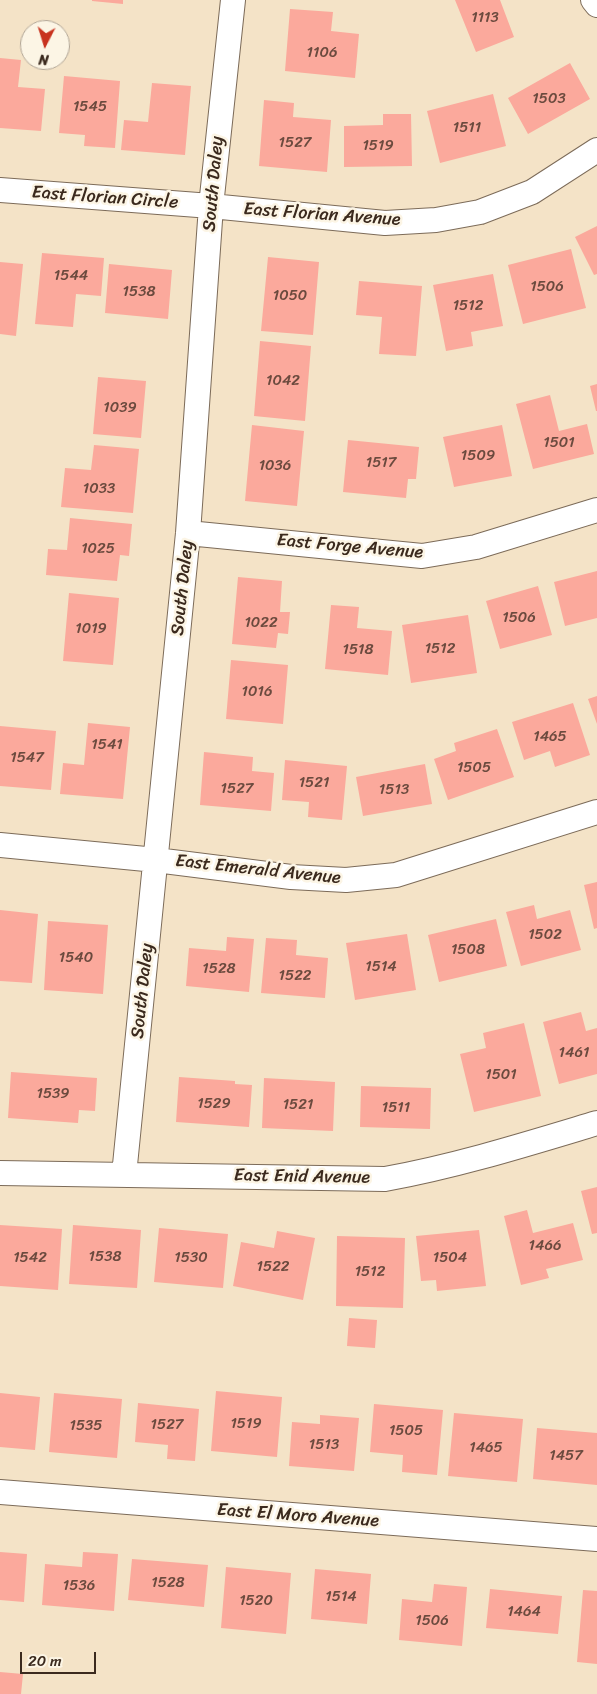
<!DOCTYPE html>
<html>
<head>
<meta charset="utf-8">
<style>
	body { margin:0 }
	#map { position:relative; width:597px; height:1694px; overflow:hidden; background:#f4e3c7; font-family:Sriracha,sans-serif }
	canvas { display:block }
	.north { position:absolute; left:20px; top:20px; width:50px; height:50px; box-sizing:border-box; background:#fcf5e5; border:1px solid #afa495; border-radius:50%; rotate:185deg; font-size:14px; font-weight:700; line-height:20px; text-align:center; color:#3b2a1e }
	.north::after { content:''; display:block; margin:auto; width:18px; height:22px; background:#c8321e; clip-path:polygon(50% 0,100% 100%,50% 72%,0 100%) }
	.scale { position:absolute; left:20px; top:1652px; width:76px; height:22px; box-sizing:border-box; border:2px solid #3b2a1e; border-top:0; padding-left:6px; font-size:15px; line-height:18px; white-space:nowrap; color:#3b2a1e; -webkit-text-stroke:4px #fcf5e5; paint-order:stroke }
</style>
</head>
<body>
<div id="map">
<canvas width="597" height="1694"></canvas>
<div class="north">N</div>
<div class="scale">20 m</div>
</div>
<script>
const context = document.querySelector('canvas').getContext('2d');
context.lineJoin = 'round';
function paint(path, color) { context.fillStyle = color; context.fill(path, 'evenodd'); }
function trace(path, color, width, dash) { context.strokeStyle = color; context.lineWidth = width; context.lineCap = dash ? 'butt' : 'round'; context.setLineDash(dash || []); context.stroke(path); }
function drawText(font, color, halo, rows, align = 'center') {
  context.font = font + ' Sriracha,sans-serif'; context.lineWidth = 5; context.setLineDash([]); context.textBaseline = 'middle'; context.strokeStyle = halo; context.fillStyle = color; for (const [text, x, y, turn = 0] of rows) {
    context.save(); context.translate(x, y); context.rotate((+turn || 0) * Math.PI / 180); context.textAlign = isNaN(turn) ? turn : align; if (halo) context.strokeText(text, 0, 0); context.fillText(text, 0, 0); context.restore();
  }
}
paint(new Path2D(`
	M92,0H123V4L92,1Z
	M455,0H500L514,37L476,52Z
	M290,9L333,12L331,31L359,34L355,78L285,71Z
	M0,58L21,60L18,87L45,89L41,131L0,128Z
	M570,63L590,99L528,134L508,98Z
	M64,76L120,81L115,148L84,146L85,135L59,133Z
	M152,83L191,86L185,155L121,150L124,120L148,122Z
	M493,94L506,146L440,163L427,111Z
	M264,100L294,103L293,117L331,120L327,172L259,166Z
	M383,114H411L412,166L344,167V126L383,125Z
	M597,226V274L594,275L575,237Z
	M571,249L586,308L523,324L508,265Z
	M42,253L104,258L101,296L76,294L73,327L35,324Z
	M268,257L319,262L313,335L261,331Z
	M0,262L23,264L16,336L0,334Z
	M109,264L172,270L168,319L105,313Z
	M493,274L503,326L471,332L473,346L446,351L433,285Z
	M359,281L422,286L416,356L379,354L382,317L356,315Z
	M260,341L311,346L305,421L254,416Z
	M98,377L146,381L141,438L93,434Z
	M597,384V411H596L590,386Z
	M550,395L559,431L587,424L594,454L533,469L516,404Z
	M252,425L304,431L297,506L245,501Z
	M502,425L512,476L454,487L443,437Z
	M348,440L419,447L416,479H408L406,498L343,492Z
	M94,445L139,449L133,513L61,507L65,468L91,470Z
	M70,518L132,524L129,556L120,555L117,581L46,575L48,549L67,550Z
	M597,571V618L565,626L554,582Z
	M238,577L282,581L280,612H290L288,634L278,633L276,648L232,644Z
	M538,586L552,635L500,649L486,601Z
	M69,593L119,598L113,665L63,661Z
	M331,605L359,607L357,628L392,631L388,675L325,669Z
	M468,615L477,673L411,683L402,625Z
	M231,660L288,665L283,724L226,719Z
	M597,696V724L588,699Z
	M573,703L590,755L555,767L550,751L524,760L512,722Z
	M88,723L130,727L123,799L60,794L63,763L84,765Z
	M0,726L56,731L51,790L0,786Z
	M497,729L514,777L448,800L434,759L456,751L454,743Z
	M204,752L253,757L252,771L274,773L271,811L200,805Z
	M285,760L347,766L342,820L308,817L309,802L282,800Z
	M425,764L432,804L363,816L356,777Z
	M597,882V928L594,929L584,885Z
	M534,905L537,919L570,910L581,950L521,966L506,912Z
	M0,910L38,914L32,983L0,981Z
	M496,919L507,966L439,982L428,935Z
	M48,921L108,925L103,994L44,990Z
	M407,934L416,990L355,1000L346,943Z
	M227,937L254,939L249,992L186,986L189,948L226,951Z
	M266,938L297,940L296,955L328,958L325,998L261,993Z
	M581,1012L586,1031L597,1028V1074L559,1084L543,1022Z
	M524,1023L541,1096L474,1112L460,1054L486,1048L483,1033Z
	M11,1072L97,1078L95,1111L79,1110L78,1123L8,1118Z
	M179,1077L235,1081V1084L252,1085L249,1127L176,1122Z
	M264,1078L335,1082L333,1131L262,1128Z
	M361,1086L431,1088L430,1129L360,1127Z
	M597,1187V1233L592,1234L581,1191Z
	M527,1210L533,1233L573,1223L583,1260L546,1269L549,1278L521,1285L504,1216Z
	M0,1225L62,1229L58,1290L0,1286Z
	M73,1225L141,1230L137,1288L69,1284Z
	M159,1228L228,1234L223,1288L154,1282Z
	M479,1230L486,1286L437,1291L436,1280L421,1281L416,1236Z
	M277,1231L315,1238L303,1300L233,1286L241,1242L274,1248Z
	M337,1236L405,1238L403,1308L336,1306Z
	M349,1318L377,1320L375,1348L347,1346Z
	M216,1391L282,1397L277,1457L211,1451Z
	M0,1393L40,1397L35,1450L0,1447Z
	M54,1393L122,1399L117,1458L49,1452Z
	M138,1403L199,1409L195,1461L167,1459L168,1445L135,1442Z
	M374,1404L443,1410L437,1475L402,1472L403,1455L370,1452Z
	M454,1413L523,1419L517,1482L448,1476Z
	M320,1415L359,1418L354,1471L289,1466L292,1422L320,1424Z
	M537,1428L597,1433V1485L533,1479Z
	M0,1552L27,1554L24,1602L0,1600Z
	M83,1552L118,1554L114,1611L42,1605L45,1564L82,1567Z
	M132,1559L208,1565L204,1607L128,1600Z
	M226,1567L291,1573L286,1634L221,1628Z
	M315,1569L371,1574L367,1624L311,1619Z
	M434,1584L467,1587L462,1646L399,1640L402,1599L432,1602Z
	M490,1589L562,1596L558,1634L486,1628Z
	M583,1590L597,1591V1664L577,1662Z
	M0,1672L23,1674L21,1694H0Z`), '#fba99c');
const minor = new Path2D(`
	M593,0L597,5
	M0,190L211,206L385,223L436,220L480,212L532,192L597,150
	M188,533L422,556L476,547L597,510
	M0,845L156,860L291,877L346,880L396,875L597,812
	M0,1173L385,1179C457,1166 527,1144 597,1123
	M124,1175L188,533L211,206L233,0
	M0,1492L597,1539`);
trace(minor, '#7c6b59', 26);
trace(minor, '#fff', 24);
drawText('15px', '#6b4a3e', null, [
	["1113",485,18],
	["1106",322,53],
	["1503",549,99],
	["1545",90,107],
	["1511",467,128],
	["1527",295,143],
	["1519",378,146],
	["1544",71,276],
	["1506",547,287],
	["1538",139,292],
	["1050",290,296],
	["1512",468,306],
	["1042",283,381],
	["1039",120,408],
	["1501",559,443],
	["1509",478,456],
	["1517",381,463],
	["1036",275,466],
	["1033",99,489],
	["1025",98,549],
	["1506",519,618],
	["1022",261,623],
	["1019",91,629],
	["1512",440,649],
	["1518",358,650],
	["1016",257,692],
	["1465",550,737],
	["1541",107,745],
	["1547",27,758],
	["1505",474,768],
	["1521",314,783],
	["1527",237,789],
	["1513",394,790],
	["1502",545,935],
	["1508",468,950],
	["1540",76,958],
	["1514",381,967],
	["1528",219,969],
	["1522",295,976],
	["1461",574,1053],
	["1501",501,1075],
	["1539",53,1094],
	["1529",214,1104],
	["1521",298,1105],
	["1511",396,1108],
	["1466",545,1246],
	["1538",105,1257],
	["1542",30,1258],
	["1530",191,1258],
	["1504",450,1258],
	["1522",273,1267],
	["1512",370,1272],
	["1519",246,1424],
	["1527",167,1425],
	["1535",86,1426],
	["1505",406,1431],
	["1513",324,1445],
	["1465",486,1448],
	["1457",566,1456],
	["1528",168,1583],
	["1536",79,1586],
	["1514",341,1597],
	["1520",256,1601],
	["1464",524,1612],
	["1506",432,1621]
]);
drawText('18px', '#3b2a1e', '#fcf5e5', [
	["South Daley",214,184,-85],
	["East Florian Circle",105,198,4],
	["East Florian Avenue",322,215,4],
	["East Forge Avenue",350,547,5],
	["South Daley",183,588,-84],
	["East Emerald Avenue",258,870,6],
	["South Daley",143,991,-84],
	["East Enid Avenue",302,1177,1],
	["East El Moro Avenue",298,1516,4]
]);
</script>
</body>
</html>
